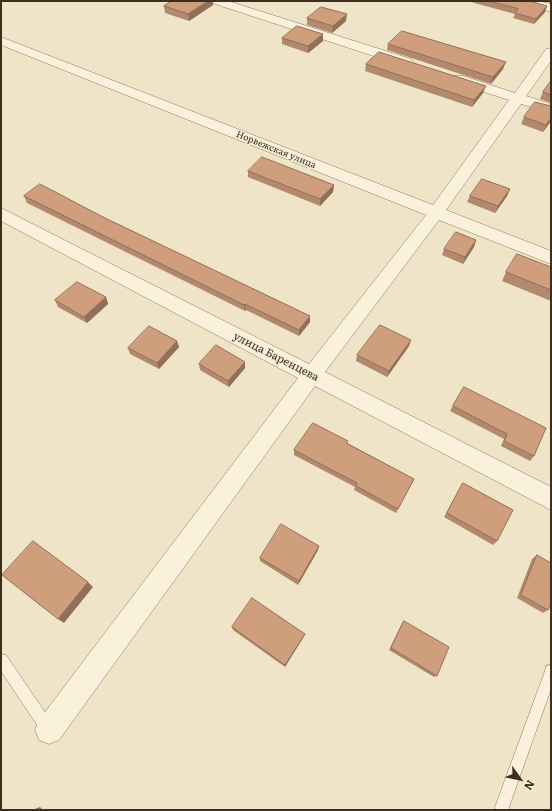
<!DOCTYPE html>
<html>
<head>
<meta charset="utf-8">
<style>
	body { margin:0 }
	#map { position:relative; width:552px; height:811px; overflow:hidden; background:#f0e4c8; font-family:Literata,serif }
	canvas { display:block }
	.frame { position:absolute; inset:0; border:2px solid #3d2e20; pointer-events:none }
	.north { position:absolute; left:500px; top:759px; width:40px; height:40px; -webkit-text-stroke:3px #f7eed8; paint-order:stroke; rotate:123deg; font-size:11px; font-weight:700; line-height:16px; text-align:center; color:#3d2e20 }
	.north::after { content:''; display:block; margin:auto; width:14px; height:18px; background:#3d2e20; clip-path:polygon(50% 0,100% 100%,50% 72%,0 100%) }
</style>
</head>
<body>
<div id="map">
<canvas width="552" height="811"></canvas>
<div class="frame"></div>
<div class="north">N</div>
</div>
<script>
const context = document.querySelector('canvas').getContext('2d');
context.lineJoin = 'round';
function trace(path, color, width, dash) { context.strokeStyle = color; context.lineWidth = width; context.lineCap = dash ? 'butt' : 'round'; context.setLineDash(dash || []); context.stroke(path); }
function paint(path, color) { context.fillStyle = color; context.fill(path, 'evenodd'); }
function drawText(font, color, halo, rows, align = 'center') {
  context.font = font + ' Literata,serif'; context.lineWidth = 3; context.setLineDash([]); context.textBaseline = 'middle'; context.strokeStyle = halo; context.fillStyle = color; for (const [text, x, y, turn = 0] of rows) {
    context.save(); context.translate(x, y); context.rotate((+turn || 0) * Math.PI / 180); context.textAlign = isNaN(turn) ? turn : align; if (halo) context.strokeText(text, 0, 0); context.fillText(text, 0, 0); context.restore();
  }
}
const service = new Path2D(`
	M1,654L6,655L53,724L55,729L53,734L48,736L43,734L1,671Z
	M551,665V689L509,807L510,810H496L495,807L545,671L546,666Z`);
const minor = new Path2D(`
	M210,1H228L411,59L413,62L411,65H401L212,3Z
	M519,1H538L551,4V12L521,3Z
	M1,37L433,205L509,100L453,82L451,79L453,76H463L515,93L546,49L551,48V61L526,96L551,104V113L521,104L446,210L551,251V264L439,220L325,372L551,487V510L315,386L59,740L49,744L39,740L35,730L39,720L298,378L1,221V208L309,364L426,215L1,45Z`);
trace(service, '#8d765c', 1);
trace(minor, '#8d765c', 1);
paint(service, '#faf1dc');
paint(minor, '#faf1dc');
paint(new Path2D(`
	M172,1H213V5L189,21L165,13L164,6Z
	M467,1H529L547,6L545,12L534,24L513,18L515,14Z
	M543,1H551V3Z
	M307,18L346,21L332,33L307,25Z
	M282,38L323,41L308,53L282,44Z
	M388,44L503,69L491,84L387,50Z
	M366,64L483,93L472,107L365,71Z
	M551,81V103L540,99L543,92Z
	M524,117L551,121L543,132L521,124Z
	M248,171L334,185L333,192L320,206L248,177Z
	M510,189L507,196L495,213L467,202L470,196Z
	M24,196L105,218L310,316V322L299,336L246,310L245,311L27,203Z
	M476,240L474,247L463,264L442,255L444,249Z
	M551,267V301L502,281L506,272Z
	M106,297L108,304L87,323L58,307L55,300Z
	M177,341L179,347L159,369L130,354L128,348Z
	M409,346L387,377L356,361L357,355Z
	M245,362V368L229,387L200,370L199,364Z
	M464,387L534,456L530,461L501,446L504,439L450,411Z
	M347,443L414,479L396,513L354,490L355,487L294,455V450Z
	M463,483L497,541L493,545L444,517Z
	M318,550L298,585L260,561V558Z
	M537,555L548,610L543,613L517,598L532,559Z
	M404,621L437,676L434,677L389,650L402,624Z
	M232,627L305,634L304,636L285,667L233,630Z`), '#b2896c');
paint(new Path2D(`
	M208,1H213V5L189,21L188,14Z
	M547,6L545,12L534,24L536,19Z
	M347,14L346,21L332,33L333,26Z
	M323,34V41L308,53V46Z
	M506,62L503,69L491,84L493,77Z
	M486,86L483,93L472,107L474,100Z
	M551,118V121L543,132L546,125Z
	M334,185L333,192L320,206V199Z
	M510,189L507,196L495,213L498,206Z
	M476,240L474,247L463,264L465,257Z
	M106,297L108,304L87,323L84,317Z
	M245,304L246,310L245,311L244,305Z
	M310,316V322L299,336V330Z
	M411,340L409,346L387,377L389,371Z
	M177,341L179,347L159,369L157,363Z
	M245,362V368L229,387L228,381Z
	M319,546L318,550L298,585L299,581Z
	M88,582L93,587L64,623L58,619Z
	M305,634L304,636L285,667V665Z
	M40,807L43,810H36L35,809Z`), '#916f58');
const building = new Path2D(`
	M172,1H208L188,14L164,6Z
	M489,1H529L547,6L536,19L515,13L518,9Z
	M321,7L347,14L333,26L307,18Z
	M297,26L323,34L308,46L282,38Z
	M402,31L506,62L493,77L388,44Z
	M379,52L486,86L474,100L366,64Z
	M551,81V95L543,92Z
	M535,102L551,106V118L546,125L524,117Z
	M262,157L334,185L320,199L248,171Z
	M482,179L510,189L498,206L470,196Z
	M40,184L105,218L310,316L299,330L245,304L244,305L24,196Z
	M456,232L476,240L465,257L444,249Z
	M517,254L551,267V290L506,272Z
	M77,282L106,297L84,317L55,300Z
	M380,325L411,340L389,371L357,355Z
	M149,326L177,341L157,363L128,348Z
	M216,345L245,362L228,381L199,364Z
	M464,387L546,428L534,456L504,441L507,434L453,406Z
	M313,423L348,441L346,443L414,479L398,509L356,486L357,483L294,450Z
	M463,483L513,510L497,541L447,513Z
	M281,524L319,546L299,581L260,558Z
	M33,541L88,582L58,619L2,575Z
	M537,555L551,563V603L548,610L521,595Z
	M252,598L305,634L285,665L232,627Z
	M404,621L449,647L437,676L391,648Z`);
paint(building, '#cf9f7d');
trace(building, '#916f58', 1);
drawText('9px', '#3d2e20', '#f7eed8', [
	["Норвежская улица",276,150,22]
]);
drawText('11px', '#3d2e20', '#f7eed8', [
	["улица Баренцева",276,357,27]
]);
</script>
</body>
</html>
